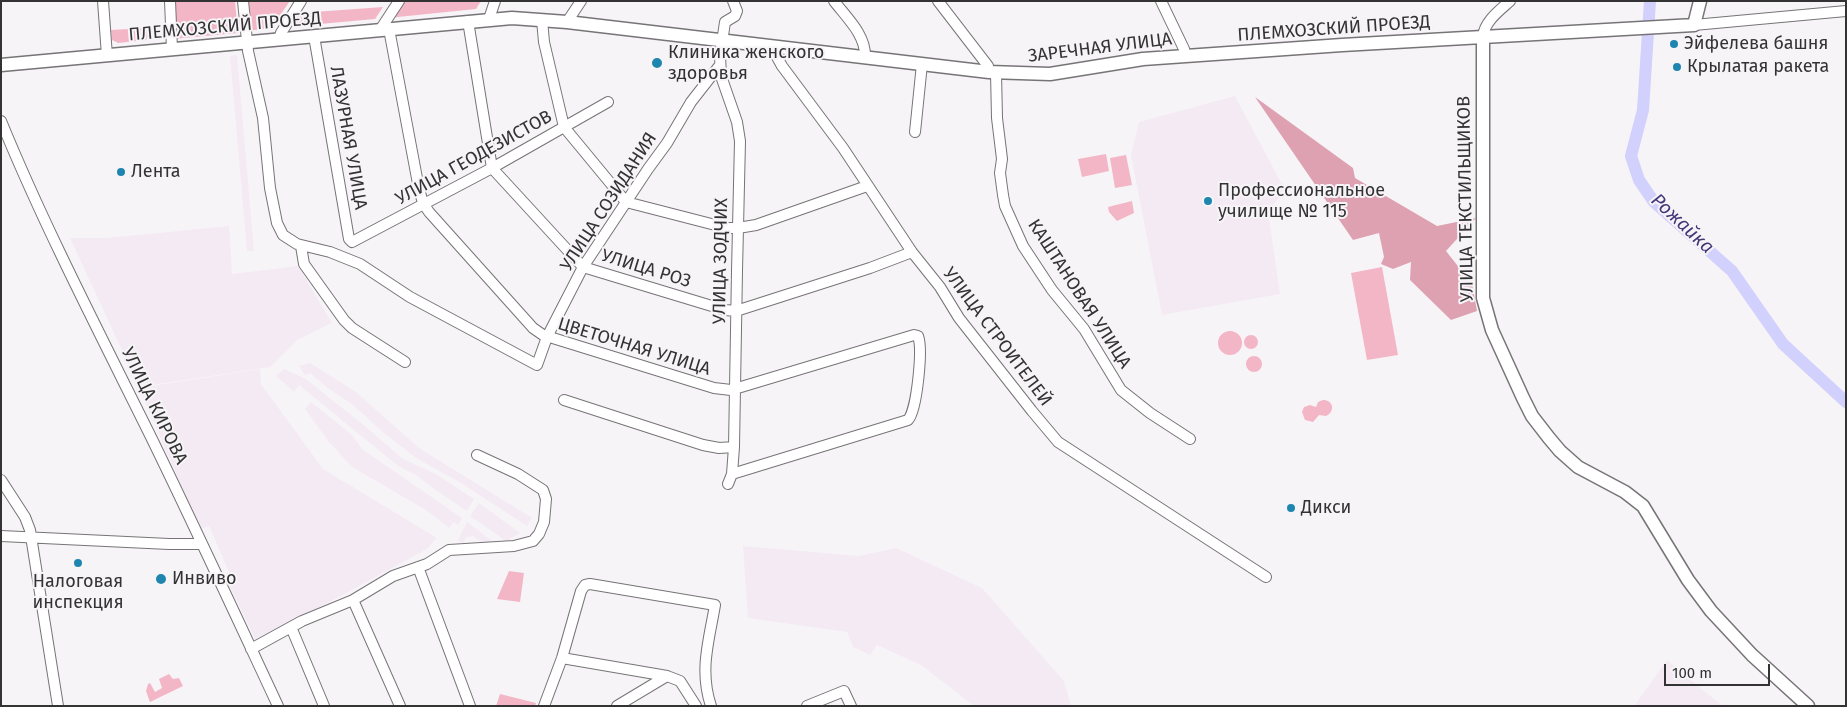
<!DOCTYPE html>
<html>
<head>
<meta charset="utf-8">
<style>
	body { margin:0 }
	#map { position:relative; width:1847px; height:707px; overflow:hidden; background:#f7f4f7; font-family:"Fira Sans",sans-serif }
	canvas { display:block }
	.frame { position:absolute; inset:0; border:2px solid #343334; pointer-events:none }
	.scale { position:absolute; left:1664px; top:664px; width:106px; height:22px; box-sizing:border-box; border:2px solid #343334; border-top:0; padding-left:6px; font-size:15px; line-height:18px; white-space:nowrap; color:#343334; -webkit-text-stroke:4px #f7f4f7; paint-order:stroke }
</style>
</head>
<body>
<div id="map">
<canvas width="1847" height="707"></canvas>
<div class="frame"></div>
<div class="scale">100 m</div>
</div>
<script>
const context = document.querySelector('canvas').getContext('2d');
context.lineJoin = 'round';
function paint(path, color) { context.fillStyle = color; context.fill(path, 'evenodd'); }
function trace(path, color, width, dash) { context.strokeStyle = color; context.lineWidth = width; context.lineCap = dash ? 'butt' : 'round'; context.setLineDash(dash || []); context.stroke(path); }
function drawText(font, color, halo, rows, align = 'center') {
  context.font = font + ' "Fira Sans",sans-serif'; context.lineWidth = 4; context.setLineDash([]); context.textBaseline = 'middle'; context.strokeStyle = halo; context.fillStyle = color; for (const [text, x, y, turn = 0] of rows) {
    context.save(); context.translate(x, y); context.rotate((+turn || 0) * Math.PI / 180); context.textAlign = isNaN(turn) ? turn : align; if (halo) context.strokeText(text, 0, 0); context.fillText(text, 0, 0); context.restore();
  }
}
paint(new Path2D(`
	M237,55L254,251H247L230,56Z
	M1235,96L1285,190L1268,211L1280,294L1162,315L1131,155L1139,122Z
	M229,226L232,274L298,266L332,323L297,340L270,367L139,387L70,238H107Z
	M310,363L356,392L419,448L532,518L527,526L461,483L416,458L385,434L352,404L329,389L310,373L305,375L299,366Z
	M260,369L261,384L323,469L437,538L427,549L311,612L255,639L225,576L229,572L209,526L200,529L139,388Z
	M284,369L306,379L366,427L403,459L436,474L474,499L467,511L430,486L416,475L398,466L299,385L294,392L276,376Z
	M311,402L352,435L362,449L462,518L458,525L454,522L449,528L426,510L352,467L329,442L305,409Z
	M479,503L520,533L506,541L470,516Z
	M467,522L492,541L484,544L473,536L466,537L463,543L458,540Z
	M743,546L859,556L896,548L982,588L1064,681L1071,706H974L921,665L877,645L870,655L853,647L847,632L748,618Z
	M1667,660L1704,691L1723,706H1634Z`), '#f4eaf4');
paint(new Path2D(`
	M171,1H235L238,33L173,39Z
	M243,1H290L271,28L246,31Z
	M400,1H481L476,9L388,18Z
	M383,7L375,19L287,27L300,13Z
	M146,28L149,34L146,40L118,43L112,40L111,30Z
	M1106,154L1109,171L1082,177L1078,159Z
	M1126,155L1132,185L1115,188L1110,158Z
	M1132,201L1134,213L1117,221L1109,212L1108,207Z
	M1382,267L1398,355L1367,360L1351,273Z
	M1218 343a12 12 0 1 1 24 0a12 12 0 1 1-24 0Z
	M1244 342a7 7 0 1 1 14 0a7 7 0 1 1-14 0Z
	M1246 364a8 8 0 1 1 16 0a8 8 0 1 1-16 0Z
	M1323,400C1333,400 1336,411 1326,416L1319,415L1313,422L1305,420L1302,412L1304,407L1310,405L1316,407L1318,402Z
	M509,571L524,573L520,602L497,599Z
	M169,674L173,679L179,678L183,686L150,702L146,691L148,684L150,683L155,692L162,688L159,679Z
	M500,694L536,703L535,706H496Z`), '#f3b6c6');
paint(new Path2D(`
	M1255,97L1353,168L1355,178L1437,226L1476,218L1446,251L1472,284L1477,311L1451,320L1410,280L1411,262L1393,269L1381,264L1384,257L1379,233L1353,240Z`), '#dea1b1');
trace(new Path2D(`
	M1650,1L1643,110L1631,156L1639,180L1654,202L1732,271L1783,344L1846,402`), '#d2d0fc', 12);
const minor = new Path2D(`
	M103,1L107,56
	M170,1L172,49
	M243,1L248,51L263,118L270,188L277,223L283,235L297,244L330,252L360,264L410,297L537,365L547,337L583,267L648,169L667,143L691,102L720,65
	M834,1C847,18 866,35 865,57
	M938,1L988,66L989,72
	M1161,1L1184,49L1186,56
	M489,19L495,1
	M542,20L544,42L564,127L626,202L727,228H738L756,225L867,186
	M468,21L492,168L583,267L725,310L736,311L870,268L912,252
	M567,22L581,1
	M1694,25L1846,11
	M389,29L419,189L423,203L429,212L533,328L543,335L714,388L731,390L914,335L918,336C923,349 917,410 908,420L732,474
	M380,30L399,1
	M314,36L349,239L352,242L492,168L608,102
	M1483,36C1485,21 1499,11 1510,1
	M279,39L281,33L301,1
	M776,46L777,57L782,66L843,148L912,252L940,287L959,318L1032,411L1058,442L1266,577
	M996,73L997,118L1002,159L1000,173L1003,195L1005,206L1023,246L1052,290L1084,329L1121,390L1150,413L1190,439
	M1,121C45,228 99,332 150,435C194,525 236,616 278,706
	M915,132L922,64
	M301,246L304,264L344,320L352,328L405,362
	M564,400L703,445L719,448L734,447
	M1,480L25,517L30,530L58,706
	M728,484L732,474L734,447L737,271L740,141L737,122L721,76L720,56L725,22L735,16L737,11L733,1
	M1,536L169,544H202
	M418,567L470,706
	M353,600L400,706
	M291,627L324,706
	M251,649L302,621L353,600L393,576L427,564L449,550L514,546L533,541L539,534L544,522L546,499L543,490L518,474L477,455
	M562,658L667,676
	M544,706L562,658L581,591L585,585L590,584L715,605C709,641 699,670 711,706
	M617,706L667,676L680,681L696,706
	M807,706L844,691L851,706`);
const major = new Path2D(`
	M1483,36V298L1492,330L1523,398L1532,416L1549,438L1560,451L1578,467L1625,492L1643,506L1688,580L1711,611L1752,655L1808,706
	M1,65L512,18L567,22L989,72L1050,74L1143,59L1342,45L1694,25L1700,1`);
trace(minor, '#777477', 12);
trace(major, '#777477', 15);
trace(minor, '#fff', 10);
trace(major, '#fff', 12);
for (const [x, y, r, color] of [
	[1674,44,5,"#1e85ae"],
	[657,63,6,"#1e85ae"],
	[1677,67,5,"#1e85ae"],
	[121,172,5,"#1e85ae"],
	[1208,201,5,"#1e85ae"],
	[1291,508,5,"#1e85ae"],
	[78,563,5,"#1e85ae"],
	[161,579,6,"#1e85ae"]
]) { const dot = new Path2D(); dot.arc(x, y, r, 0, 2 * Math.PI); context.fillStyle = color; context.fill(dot); trace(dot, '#f7f4f7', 2); }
drawText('18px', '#343334', '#f7f4f7', [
	["ПЛЕМХОЗСКИЙ ПРОЕЗД",225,27,-5],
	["ПЛЕМХОЗСКИЙ ПРОЕЗД",1334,29,-4],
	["ЗАРЕЧНАЯ УЛИЦА",1100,48,-7],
	["ЛАЗУРНАЯ УЛИЦА",348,138,80],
	["УЛИЦА ГЕОДЕЗИСТОВ",474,158,-29],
	["УЛИЦА ТЕКСТИЛЬЩИКОВ",1466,199,-91],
	["УЛИЦА СОЗИДАНИЯ",609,202,-57],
	["УЛИЦА ЗОДЧИХ",721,261,-89],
	["УЛИЦА РОЗ",646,269,17],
	["КАШТАНОВАЯ УЛИЦА",1079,294,57],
	["УЛИЦА СТРОИТЕЛЕЙ",997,337,53],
	["ЦВЕТОЧНАЯ УЛИЦА",634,347,17],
	["УЛИЦА КИРОВА",154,406,64]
]);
drawText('18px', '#343334', '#f7f4f7', [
	["Эйфелева башня",1684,44],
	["Клиника женского",668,53],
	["здоровья",668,74],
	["Крылатая ракета",1687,67],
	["Лента",131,172],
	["Профессиональное",1218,191],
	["училище № 115",1218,212],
	["Дикси",1301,508],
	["Инвиво",172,579],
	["Налоговая",78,582,"center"],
	["инспекция",78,603,"center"]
], 'left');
drawText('italic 19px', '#423878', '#f7f4f7', [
	["Рожайка",1682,224,43]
]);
</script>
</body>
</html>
